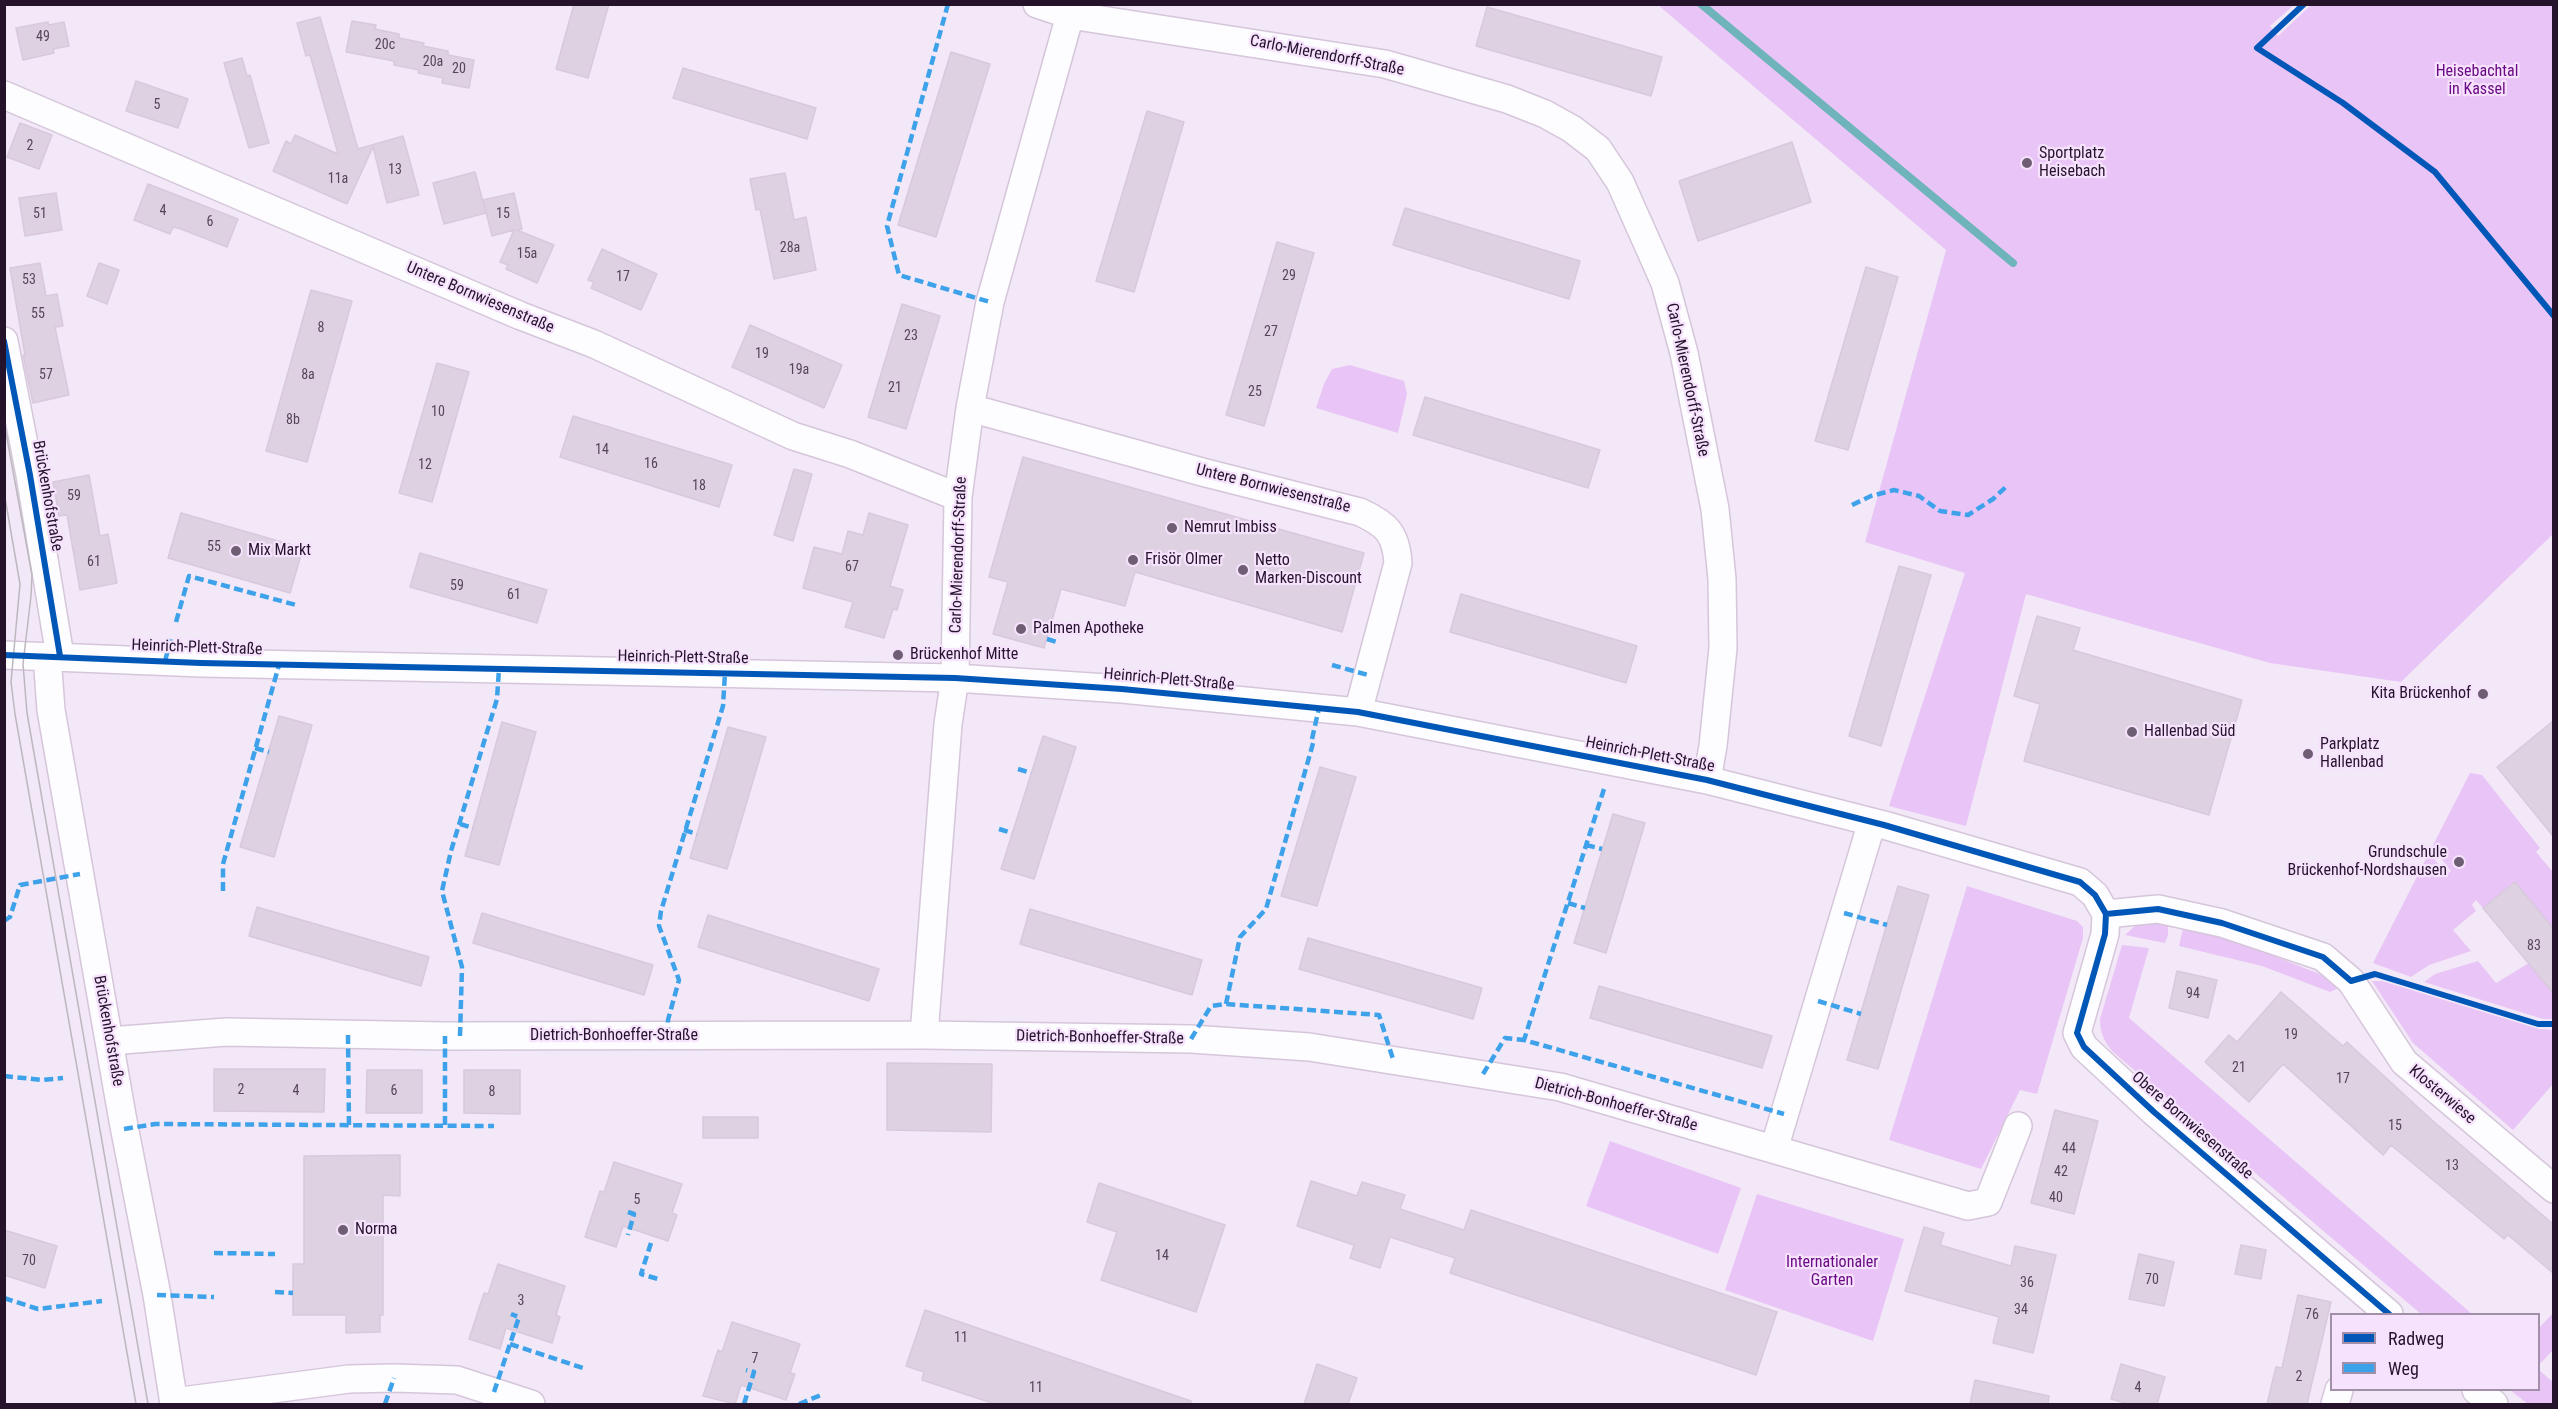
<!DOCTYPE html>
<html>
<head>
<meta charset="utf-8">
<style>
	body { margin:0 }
	#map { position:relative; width:2558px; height:1409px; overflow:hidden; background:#f3e8f7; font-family:"Roboto Condensed",sans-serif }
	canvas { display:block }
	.frame { position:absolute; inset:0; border:6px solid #25132c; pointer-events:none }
	.legend { position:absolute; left:2330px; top:1313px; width:210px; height:78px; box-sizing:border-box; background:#f6e2fd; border:2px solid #a28fa9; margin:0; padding:8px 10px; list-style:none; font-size:18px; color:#25132c }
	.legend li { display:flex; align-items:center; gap:12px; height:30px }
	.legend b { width:30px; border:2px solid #a28fa9 }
</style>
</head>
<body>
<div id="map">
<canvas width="2558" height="1409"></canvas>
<div class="frame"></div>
<ul class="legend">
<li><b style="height:8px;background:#0057b8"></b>Radweg</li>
<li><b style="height:8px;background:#3ea2eb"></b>Weg</li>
</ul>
</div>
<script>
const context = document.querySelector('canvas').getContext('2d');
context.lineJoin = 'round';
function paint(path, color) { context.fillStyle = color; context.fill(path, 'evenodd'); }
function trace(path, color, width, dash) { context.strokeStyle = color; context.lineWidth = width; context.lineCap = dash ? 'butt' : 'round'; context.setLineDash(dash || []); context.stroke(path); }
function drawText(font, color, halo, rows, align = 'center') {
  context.font = font + ' "Roboto Condensed",sans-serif'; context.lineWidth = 4.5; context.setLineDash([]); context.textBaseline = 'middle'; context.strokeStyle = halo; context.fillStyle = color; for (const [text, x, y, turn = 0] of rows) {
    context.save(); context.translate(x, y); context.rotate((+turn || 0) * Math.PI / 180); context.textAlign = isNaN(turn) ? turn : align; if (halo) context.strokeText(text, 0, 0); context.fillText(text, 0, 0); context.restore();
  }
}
paint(new Path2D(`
	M1658,5H2294L2270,26L2278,36L2311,5H2553V534L2401,682L2270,663L2026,594L1966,826L1889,806L1965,573L1865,542L1946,250Z
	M1350,365L1404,381L1407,394L1398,433L1316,408L1324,384L1332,369Z
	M2470,773L2482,775L2540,848L2536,852L2553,872V928L2515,882L2483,908L2476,900L2472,905L2476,911L2453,930L2471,951L2429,965L2411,977L2373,963L2429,853L2447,874L2451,871L2432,847Z
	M1967,886L2077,921L2083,927V938L2037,1094L2020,1090L1981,1169L1889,1140Z
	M2153,921H2161L2168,926V935L2165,943L2125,935L2136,925Z
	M2184,924L2231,939L2332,979L2339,988L2330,992L2262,966L2179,946Z
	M2122,945L2149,948L2129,1018L2472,1314H2421L2113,1052C2104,1041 2100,1033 2100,1019Z
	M2478,961L2496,983L2529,963L2553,988V1019H2543L2424,982L2435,974Z
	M2372,981H2382L2539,1029L2553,1030V1084L2513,1130L2413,1043Z
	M1610,1141L1741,1188L1718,1254L1586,1206Z
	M1757,1194L1904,1239L1873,1341L1725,1290Z
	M2553,1313V1350L2539,1365V1328Z
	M2539,1370L2553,1382V1404H2528L2510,1390H2538Z`), '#e9c4f6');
trace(new Path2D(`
	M1701,4L2013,263`), '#6fb4ba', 8);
const building = new Path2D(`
	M574,4H609L588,78L556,69Z
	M1487,7L1662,57L1651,96L1476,46Z
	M320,17L358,149L403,136L419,195L387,203L373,147L347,204L273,171L286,141L291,144L295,135L338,154L310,55L306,56L297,23Z
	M352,21L376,25L375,29L399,34V38L424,43L423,46L448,51V55L474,60L469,88L442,83L443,78L418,73L419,70L394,65V61L346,52Z
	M48,22L49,25L64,22L69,46L53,49L54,53L23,60L16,28Z
	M951,52L990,64L936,237L898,225Z
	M242,58L247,76L250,75L269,143L249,148L224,63Z
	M683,68L816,108L807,139L673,98Z
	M136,81L188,99L178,128L126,111Z
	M1147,111L1184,122L1134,292L1096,281Z
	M20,123L52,135L39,169L7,157Z
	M1792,142L1811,202L1698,241L1679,181Z
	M475,172L486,213L444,224L433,183Z
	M785,173L794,220L806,217L816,270L774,279L760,209L756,210L750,179Z
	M148,184L238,219L227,247L181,229L173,227L170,234L134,220Z
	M56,193L62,230L25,236L19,198Z
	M514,193L522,229L517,230L554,245L537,283L506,269L508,265L500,262L514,230L492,236L483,200Z
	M1405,208L1580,261L1569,299L1393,245Z
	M1277,242L1314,253L1264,426L1226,415Z
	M602,249L657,274L641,310L591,288L594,282L588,280Z
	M40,263L46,296L57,294L63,326L55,327L69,395L33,403L23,355H25L10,268Z
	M99,263L119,270L107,304L87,296Z
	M1866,267L1898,277L1848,450L1815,441Z
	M311,290L352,301L307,462L266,451Z
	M902,304L940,316L906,429L868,417Z
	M750,325L842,365L824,408L732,367Z
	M437,363L469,372L432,502L399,493Z
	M1425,397L1600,450L1588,488L1413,435Z
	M573,416L732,465L719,507L560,457Z
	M1023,457L1364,553L1342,632L1135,572L1125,606L1061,589L1044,648L993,634L1008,582L989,577Z
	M794,469L812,474L793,541L774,535Z
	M89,475L100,536L108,534L117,583L80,590L67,515L59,516L53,482Z
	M181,513L303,548L290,593L168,558Z
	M869,513L908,525L890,586L903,590L897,610L893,609L884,638L845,627L853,602L803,588L814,547L842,554L848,531L863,535Z
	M420,553L547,590L537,623L410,587Z
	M1899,566L1931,575L1881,746L1849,736Z
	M1461,594L1637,646L1626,683L1450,632Z
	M2037,616L2080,628L2073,650L2242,700L2209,815L2024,761L2040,704L2014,696Z
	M279,716L312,725L274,857L240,847Z
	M2553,721V836L2497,767Z
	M502,722L536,732L499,865L465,856Z
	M728,727L766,737L727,869L690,858Z
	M1043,736L1076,747L1034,879L1001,869Z
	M1320,767L1356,777L1317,906L1281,896Z
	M1613,814L1645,823L1606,953L1574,943Z
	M2515,882L2553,928V993L2483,908Z
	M1898,886L1929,895L1878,1069L1847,1060Z
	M257,907L429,957L421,986L249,936Z
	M1030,909L1202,960L1192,995L1020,944Z
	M482,913L653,965L644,995L473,943Z
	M708,915L879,969L869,1001L698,947Z
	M1308,938L1482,988L1473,1019L1299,969Z
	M2177,971L2217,980L2208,1018L2169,1008Z
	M1599,986L1772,1036L1762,1068L1590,1018Z
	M2281,992L2343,1046L2347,1042L2433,1121L2553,1224V1273L2508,1235L2504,1239L2391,1145L2383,1155L2283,1064L2249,1102L2205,1062L2229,1035L2237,1042Z
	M887,1063L992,1064L991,1132L887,1130Z
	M214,1069H325L324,1112L214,1111Z
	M367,1070H422V1113H366Z
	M464,1070H520V1114L464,1113Z
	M2055,1110L2098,1121L2074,1214L2031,1203Z
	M703,1117H758V1138H703Z
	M400,1155V1196L383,1195V1315H380V1332L346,1333V1315H293V1264H304V1156Z
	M614,1162L682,1184L672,1213L677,1215L668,1241L623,1226L616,1247L585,1237L600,1191L604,1192Z
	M1311,1181L1357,1196L1362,1182L1405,1195L1400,1209L1464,1230L1471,1210L1777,1312L1756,1375L1450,1273L1455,1258L1390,1237L1380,1268L1350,1258L1354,1245L1297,1226Z
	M1099,1183L1225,1225L1196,1312L1101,1280L1117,1232L1087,1222Z
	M1924,1227L1944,1233L1940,1245L2011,1266L2015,1246L2056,1255L2033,1353L1993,1343L1999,1317L1905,1291Z
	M4,1230L57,1246L45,1288L4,1275Z
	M2241,1245L2266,1250L2261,1279L2235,1274Z
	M2139,1254L2174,1262L2164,1306L2129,1299Z
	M498,1264L565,1286L556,1315L560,1317L552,1343L506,1328L500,1349L469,1339L484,1293L488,1294Z
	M2298,1295L2331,1302L2307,1404H2267L2276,1367L2282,1368Z
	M925,1310L1191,1401V1404H995L922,1380L924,1372L906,1366Z
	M732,1322L800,1344L790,1373L795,1374L786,1400L741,1385L735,1404L703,1396L718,1350L722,1352Z
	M1317,1364L1357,1378L1348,1404H1304Z
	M2121,1364L2165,1377L2157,1404H2129L2111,1399Z
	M1975,1380L2049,1396L2048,1404H1970Z`);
paint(building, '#ddd1e2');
trace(building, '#d8c9dd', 1.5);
const minor = new Path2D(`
	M1037,4L1070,15L1385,64L1507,99L1545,114L1572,129L1598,149L1620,182L1665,283L1684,353L1715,509L1722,579L1723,648L1713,746L1707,780
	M4,95L521,316L594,344L793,436L850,454L958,497
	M4,341L30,475L60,656
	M970,408L1202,472L1360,512C1386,524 1396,533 1398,563L1358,712
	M4,655L201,663L955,678L1122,689L1358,712L1707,780L1884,825L2080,882L2095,895L2106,914
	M47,656L51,710L123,1121L157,1295L174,1404
	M2106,914L2158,909L2222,923L2323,957L2351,981L2404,1062L2554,1189
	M2106,914L2105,934L2077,1033L2084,1047L2154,1112L2389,1314
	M924,1035L948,724L955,678L958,497L970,408L990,302L1070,15
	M110,1041L226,1032L445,1036L924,1035L1191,1039L1309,1047L1560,1087L1968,1206L1988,1202L2018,1126
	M1774,1149L1872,822
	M2476,1390L2494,1404
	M174,1402L349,1379L394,1378L457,1380L531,1404
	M2335,1404L2339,1390`);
trace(minor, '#d5c6da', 30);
trace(minor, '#fdfcfe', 27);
trace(new Path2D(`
	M4,422L32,575L31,596L23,664L27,713L148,1404
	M4,492L20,584L11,682L15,714L136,1404`), '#bdb8be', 1.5);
trace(new Path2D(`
	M948,4L887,226L899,275L990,302
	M1852,505L1871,496L1894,490L1919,496L1940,511L1968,515L1993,499L2008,485
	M176,622L189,576L296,605
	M1061,629L1073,633
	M1047,639L1057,642
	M165,661L172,635
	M1332,665L1368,675
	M1312,739L1319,708
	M255,748L269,752
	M1018,769L1031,773
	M1604,789L1524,1040L1784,1114
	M460,824L473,828
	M999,829L1012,833
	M684,830L697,834
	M1586,845L1602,849
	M223,891V864L279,665
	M1568,903L1585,908
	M1844,913L1887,925
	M4,921L10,917L20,885L80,874
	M1818,1001L1861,1014
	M1226,1004L1240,937L1266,909L1314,740
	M348,1035L349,1125
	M460,1036L462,967L442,891L451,851L497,699L499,669
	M668,1036V1020L679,980L659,926L661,911L723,706L725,673
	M1191,1039L1211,1006L1226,1004L1379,1015L1393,1059
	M1483,1074L1505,1038L1524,1040
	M4,1076L42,1080L63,1078
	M445,1125V1036
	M124,1129L155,1124L494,1126
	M628,1212L634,1214L628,1235
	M651,1243L641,1274L658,1279
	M214,1253L275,1254
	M275,1292L293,1293
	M157,1295L214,1297
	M4,1298L38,1309L102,1301
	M510,1344L586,1369
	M494,1392L519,1317L511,1314
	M385,1404L394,1378
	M744,1404L754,1372L746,1370
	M799,1404L821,1395`), '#3ea2eb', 4.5, [9, 4.5]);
trace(new Path2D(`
	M2304,4L2257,48L2343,103L2435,172L2554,316
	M4,341L30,475L60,656
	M4,655L201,663L955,678L1122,689L1358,712L1707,780L1884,825L2080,882L2095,895L2106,914
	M2106,914L2105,934L2077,1033L2084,1047L2154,1112L2389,1314
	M2106,914L2158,909L2222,923L2323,957L2351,981L2375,974L2538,1024H2554`), '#0057b8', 6);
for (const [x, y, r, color] of [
	[2027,163,6,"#6d5e73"],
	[1172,528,6,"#6d5e73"],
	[236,551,6,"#6d5e73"],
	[1133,560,6,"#6d5e73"],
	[1243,570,6,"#6d5e73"],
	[1021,629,6,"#6d5e73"],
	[898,655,6,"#6d5e73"],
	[2483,694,6,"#6d5e73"],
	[2132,732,6,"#6d5e73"],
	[2308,754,6,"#6d5e73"],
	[2459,862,6,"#6d5e73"],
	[343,1230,6,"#6d5e73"]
]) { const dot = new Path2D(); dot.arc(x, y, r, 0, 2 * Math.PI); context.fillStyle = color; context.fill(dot); trace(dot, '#f6e2fd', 2); }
drawText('14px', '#56465c', null, [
	["49",43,37],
	["20c",385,45],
	["20a",433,62],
	["20",459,69],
	["5",157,105],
	["2",30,146],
	["13",395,170],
	["11a",338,179],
	["4",163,211],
	["51",40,214],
	["15",503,214],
	["6",210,222],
	["28a",790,248],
	["15a",527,254],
	["29",1289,276],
	["17",623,277],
	["53",29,280],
	["55",38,314],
	["8",321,328],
	["27",1271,332],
	["23",911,336],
	["19",762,354],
	["19a",799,370],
	["57",46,375],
	["8a",308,375],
	["21",895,388],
	["25",1255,392],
	["10",438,412],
	["8b",293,420],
	["14",602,450],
	["16",651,464],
	["12",425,465],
	["18",699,486],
	["59",74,496],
	["55",214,547],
	["61",94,562],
	["67",852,567],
	["59",457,586],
	["61",514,595],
	["83",2534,946],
	["94",2193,994],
	["19",2291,1035],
	["21",2239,1068],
	["17",2343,1079],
	["2",241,1090],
	["4",296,1091],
	["6",394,1091],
	["8",492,1092],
	["15",2395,1126],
	["44",2069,1149],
	["13",2452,1166],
	["42",2061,1172],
	["40",2056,1198],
	["5",637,1200],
	["14",1162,1256],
	["70",29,1261],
	["70",2152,1280],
	["36",2027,1283],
	["3",521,1301],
	["34",2021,1310],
	["76",2312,1315],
	["11",961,1338],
	["7",755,1359],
	["2",2299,1377],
	["11",1036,1388],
	["4",2138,1388]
]);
drawText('16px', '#25132c', '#f6e2fd', [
	["Carlo-Mierendorff-Straße",1327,56,11],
	["Untere Bornwiesenstraße",480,298,23],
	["Carlo-Mierendorff-Straße",1687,380,78],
	["Untere Bornwiesenstraße",1273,489,14],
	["Brückenhofstraße",47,496,80],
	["Carlo-Mierendorff-Straße",959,555,-88],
	["Heinrich-Plett-Straße",197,648,2],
	["Heinrich-Plett-Straße",683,658,1],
	["Heinrich-Plett-Straße",1169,680,5],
	["Heinrich-Plett-Straße",1650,755,11],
	["Brückenhofstraße",108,1031,80],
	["Dietrich-Bonhoeffer-Straße",614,1036],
	["Dietrich-Bonhoeffer-Straße",1100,1038,1],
	["Klosterwiese",2442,1095,40],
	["Dietrich-Bonhoeffer-Straße",1616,1105,15],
	["Obere Bornwiesenstraße",2192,1126,41]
]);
drawText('16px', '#6b0a85', '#f6e2fd', [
	["Heisebachtal",2477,72],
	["in Kassel",2477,90],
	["Internationaler",1832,1263],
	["Garten",1832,1281]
]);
drawText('16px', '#25132c', '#f6e2fd', [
	["Sportplatz",2039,154],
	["Heisebach",2039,172],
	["Nemrut Imbiss",1184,528],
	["Mix Markt",248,551],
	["Frisör Olmer",1145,560],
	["Netto",1255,561],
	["Marken-Discount",1255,579],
	["Palmen Apotheke",1033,629],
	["Brückenhof Mitte",910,655],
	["Kita Brückenhof",2471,694,"right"],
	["Hallenbad Süd",2144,732],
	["Parkplatz",2320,745],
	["Hallenbad",2320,763],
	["Grundschule",2447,853,"right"],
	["Brückenhof-Nordshausen",2447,871,"right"],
	["Norma",355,1230]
], 'left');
</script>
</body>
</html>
